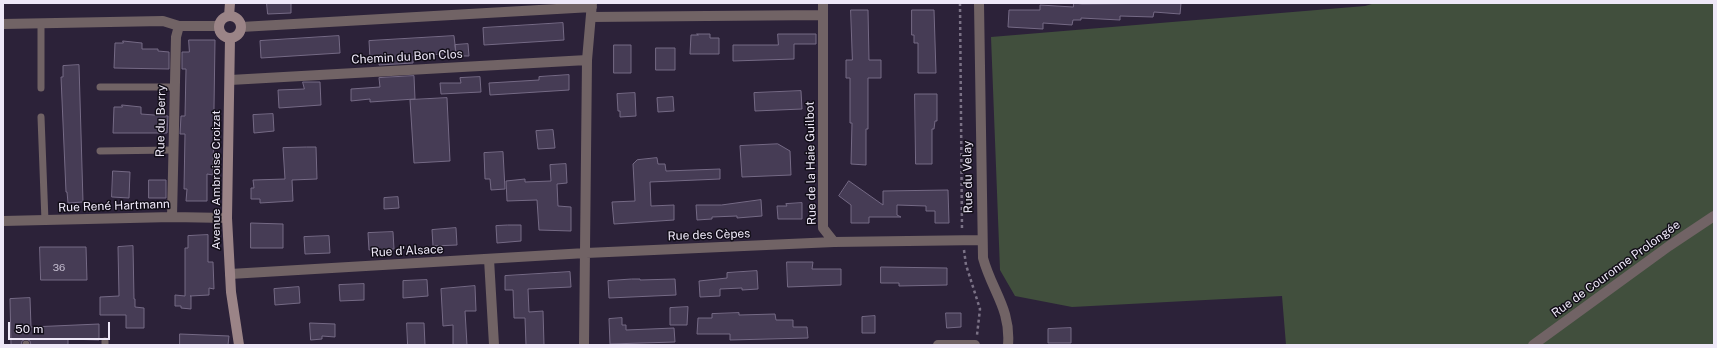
<!DOCTYPE html>
<html>
<head>
<meta charset="utf-8">
<style>
	body { margin:0 }
	#map { position:relative; width:1717px; height:348px; overflow:hidden; background:#2c2239; font-family:"Public Sans",sans-serif }
	canvas { display:block }
	.frame { position:absolute; inset:0; border:4px solid #eee8f8; pointer-events:none }
	.scale { position:absolute; left:8px; top:322px; width:102px; height:18px; box-sizing:border-box; border:2px solid #eee8f8; border-top:0; padding-left:5px; font-size:12px; line-height:14px; white-space:nowrap; color:#eee8f8; -webkit-text-stroke:3px #120e18; paint-order:stroke }
</style>
</head>
<body>
<div id="map">
<canvas width="1717" height="348"></canvas>
<div class="frame"></div>
<div class="scale">50 m</div>
</div>
<script>
const context = document.querySelector('canvas').getContext('2d');
context.lineJoin = 'round';
function paint(path, color) { context.fillStyle = color; context.fill(path, 'evenodd'); }
function trace(path, color, width, dash) { context.strokeStyle = color; context.lineWidth = width; context.lineCap = dash ? 'butt' : 'round'; context.setLineDash(dash || []); context.stroke(path); }
function drawText(font, color, halo, rows, align = 'center') {
  context.font = font + ' "Public Sans",sans-serif'; context.lineWidth = 3; context.setLineDash([]); context.textBaseline = 'middle'; context.strokeStyle = halo; context.fillStyle = color; for (const [text, x, y, turn = 0] of rows) {
    context.save(); context.translate(x, y); context.rotate((+turn || 0) * Math.PI / 180); context.textAlign = isNaN(turn) ? turn : align; if (halo) context.strokeText(text, 0, 0); context.fillText(text, 0, 0); context.restore();
  }
}
paint(new Path2D(`
	M1375,3H1714V345H1286L1282,296L1072,307L1015,296L1000,270L991,37L1365,6Z`), '#414f3d');
const building = new Path2D(`
	M267,3H291V13L268,14Z
	M1074,3L1082,4L1181,3L1180,14L1154,12L1153,17L1120,16V20L1081,18V20H1073L1072,25L1043,23V29L1008,27L1009,10H1040V5L1073,7Z
	M851,10H868L869,60H881V78H868V129H866V165L851,164L852,123H850V78H846V60H852Z
	M912,10H934L936,73H918V43H914V35H912Z
	M563,23L564,40L484,45L483,28Z
	M697,34H710V38H719V54H690L691,35H698Z
	M778,34H816V44H794V59L733,61V45H778Z
	M339,36L340,53L261,58L260,41Z
	M454,36L456,53L413,56V63L379,65V58H370L369,41Z
	M189,40H215L213,175L207,174V201H186L187,189H184L185,134H180L181,116H185L186,69H182V52H189Z
	M123,41L142,43V49H158V51L169,52V69L114,68L115,43H123Z
	M468,44L469,56H456L455,45Z
	M614,45H631V73H614Z
	M656,48H675V70H656Z
	M79,65L83,202L68,203L67,192H66L61,77H63V66Z
	M569,75V90L490,95L489,83L539,80V77Z
	M414,76L415,99L370,102V99L351,101V89L380,87L379,78Z
	M480,77L481,92L441,94L440,83H461L460,78Z
	M303,82H320L321,105L279,108L278,90L304,89Z
	M801,91L802,109L755,111L754,93Z
	M635,93L636,116L620,117V111H618L617,94Z
	M915,94H937V121H935L934,129H932V164H916Z
	M673,97L674,111L658,112L657,98Z
	M447,98L450,161L414,163L410,100Z
	M122,105L141,107V114L168,116L167,133H113L114,107H122Z
	M273,114L274,131L254,133L253,115Z
	M553,130L555,148L538,149L536,131Z
	M778,144L790,151L791,175L742,177L740,146Z
	M307,147H316L317,179L292,180L293,201L260,203V199H251V188H254L253,180L285,179L283,148Z
	M503,152L505,189L491,190L490,179H485L484,153Z
	M657,158L658,164H665L666,171L720,169V179L650,182L651,206L674,205V220L614,224L612,202L635,201L633,164L637,160Z
	M566,164L567,183L557,184L558,206L571,207V231L539,230L537,200L507,201L506,181L525,179V182L551,181L550,165Z
	M113,171L130,172L129,198L112,197Z
	M149,180H166V198H149Z
	M849,181L883,205V191L948,190L949,223H935V211H926V206L897,205V215L901,217H869V223H851V205L839,196Z
	M398,197L399,208L384,209V198Z
	M761,200L762,216L737,218V216L712,217V219L697,220L696,205H721Z
	M802,203V219H778L777,206H787L786,204Z
	M251,223L283,224V248H251Z
	M508,225H521V241L497,243L496,226Z
	M456,228L457,245L433,246L432,230Z
	M393,232L394,249L369,250L368,233Z
	M208,235V262H213L214,289L209,288V295L190,296H191V309L181,308V306H175V295L185,296V248H188V236Z
	M329,236L330,253L305,254L304,237Z
	M133,246L134,299H135V307L144,308V328H126V315H100V297L119,296L118,247Z
	M40,247H86L87,280H41Z
	M787,262H813L812,269H841V285L788,287Z
	M881,267L947,268V285L899,286V283H881Z
	M757,271L758,289L742,290V288L720,289V296L700,297L699,281L727,278V273Z
	M570,272L571,287L528,289L529,312L543,311L544,345H526L525,318H514L513,290H505V276Z
	M632,279H640V280L675,279L676,295L609,298L608,281Z
	M427,280L428,296L403,298V281Z
	M364,284V300L340,301L339,285Z
	M475,286L476,311H465L467,345H453V325L443,326L441,289Z
	M299,287L300,303L275,305L274,289Z
	M30,298L31,327L99,324V340L68,339V345H31L30,341L26,339L22,341L21,345H11L10,299Z
	M688,307L687,325H670V308Z
	M739,313V315L775,314L776,320H793V327H807L808,338L730,340V334H697L698,318H712V314Z
	M946,313H961V327L947,328Z
	M875,316V333H862V317Z
	M622,318V325H626V330L674,328L675,342L610,344L609,319Z
	M310,323L335,324V337L322,336V339L311,340Z
	M407,323H424L425,345H408Z
	M1071,328V343H1048V329Z
	M180,334L229,336L228,345H180Z`);
paint(building, '#463c55');
trace(building, '#756a85', 1);
trace(new Path2D(`
	M960,3L962,229
	M964,250L966,265L980,309L977,335`), '#7b7286', 2.5, [3, 3]);
trace(new Path2D(`
	M41,24V88
	M100,87H175
	M41,117L45,221
	M100,151L173,150
	M26,345V344
	M105,345V341`), '#716365', 7);
trace(new Path2D(`
	M823,3V228L834,242L982,240
	M979,3L983,258C992,291 1011,309 1008,345
	M591,17L823,15
	M3,24L163,21L179,26H219
	M241,27L592,7
	M230,80L587,60
	M172,217L176,37L179,26
	M3,221L172,217L227,218
	M489,259L494,345
	M230,274L586,253L834,242
	M584,345L587,60L592,3
	M938,345H975
	M1533,345L1669,246L1714,216`), '#716365', 10);
trace(new Path2D(`
	M229,16L230,3
	M219 27a11 11 0 1 1 22 0a11 11 0 1 1-22 0Z
	M230,38L227,218L231,292L239,345`), '#9b8487', 10);
drawText('10px', '#c4bdcf', null, [
	["36",59,268]
]);
drawText('12px', '#eee8f8', '#120e18', [
	["Chemin du Bon Clos",407,57,-3],
	["Rue du Berry",161,121,-89],
	["Rue de la Haie Guilbot",811,163,-91],
	["Rue du Velay",968,177,-91],
	["Avenue Ambroise Croizat",216,180,-90],
	["Rue René Hartmann",114,206,-2],
	["Rue des Cèpes",709,235,-2],
	["Rue d'Alsace",407,251,-3],
	["Rue de Couronne Prolongée",1616,269,-36]
]);
</script>
</body>
</html>
